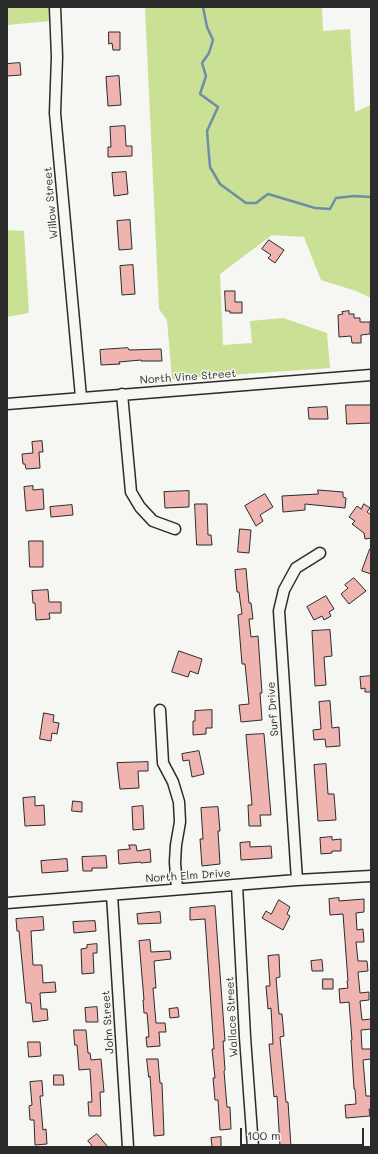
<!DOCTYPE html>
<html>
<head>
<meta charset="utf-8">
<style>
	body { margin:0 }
	#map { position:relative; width:378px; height:1154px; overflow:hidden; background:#f6f6f2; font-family:Mali,sans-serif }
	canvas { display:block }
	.frame { position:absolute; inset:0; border:8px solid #2b2b2b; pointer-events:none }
	.scale { position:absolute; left:240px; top:1128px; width:124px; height:18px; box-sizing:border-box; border:2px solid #2b2b2b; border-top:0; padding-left:5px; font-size:12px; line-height:14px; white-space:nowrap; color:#2b2b2b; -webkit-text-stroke:3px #f6f6f2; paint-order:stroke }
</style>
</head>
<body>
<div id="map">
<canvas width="378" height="1154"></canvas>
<div class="frame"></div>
<div class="scale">100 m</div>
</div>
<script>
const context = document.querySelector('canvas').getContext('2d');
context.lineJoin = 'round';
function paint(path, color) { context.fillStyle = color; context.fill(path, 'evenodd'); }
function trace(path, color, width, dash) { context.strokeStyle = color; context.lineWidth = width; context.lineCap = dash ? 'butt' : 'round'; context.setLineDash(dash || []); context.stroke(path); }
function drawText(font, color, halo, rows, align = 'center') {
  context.font = font + ' Mali,sans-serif'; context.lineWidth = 3; context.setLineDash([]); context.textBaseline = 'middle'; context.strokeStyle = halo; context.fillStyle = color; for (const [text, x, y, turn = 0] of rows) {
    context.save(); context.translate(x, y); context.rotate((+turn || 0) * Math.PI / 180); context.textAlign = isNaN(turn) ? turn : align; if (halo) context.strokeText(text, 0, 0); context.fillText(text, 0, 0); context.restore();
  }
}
paint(new Path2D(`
	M7,7H49L50,21L7,25Z
	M145,7H322L323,31L350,29L355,112L371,105V298L356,291L321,280L304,237L272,235L220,274L223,345L252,343L250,321L283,318L327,333L330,368L172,379L167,320L159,309Z
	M7,230L24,231L29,313L7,317Z`), '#c9e095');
trace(new Path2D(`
	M203,7L207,27L213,40L209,53L202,63L206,76L200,94L218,107L207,131L210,167L220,184L246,203H256L268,194L315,208L330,209L336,198L354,196L371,197`), '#6e8da6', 2.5);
const building = new Path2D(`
	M109,32H120V50H113L112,43L109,44Z
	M20,63L21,75L7,76V64Z
	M119,76L121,105L108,106L106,77Z
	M125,126L126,146H132V156L108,157V147H111L110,127Z
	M126,172L128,194L114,196L112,173Z
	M130,220L132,249L119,250L117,221Z
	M269,240L284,250L275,263L268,258L271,255L262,249Z
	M133,265L135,294L122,295L120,266Z
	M225,291H235V302H242V313H230V311H226Z
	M349,311V314H354V318H360V322H370V334L361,335V343H352L351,336L339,337L338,315L343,314L342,312Z
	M128,348L129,350L161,349L162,361H141V360L119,362L120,364L101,365L100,350Z
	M346,405H371V423L347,424Z
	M327,407L328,419H309L308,408Z
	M42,441L43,452H39L40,468L26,469L25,464H23L22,454L33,453L32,442Z
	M33,486V490L43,489L44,509L26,511L24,487Z
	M318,490L343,492V497L346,498L345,508L305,504V510L283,512L282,496L318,494Z
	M189,491V507L165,508L164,492Z
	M265,494L273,507L260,515L263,521L256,526L245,506Z
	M195,504H207L208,535H211L212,545H197Z
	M364,504L370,508L367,512L371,515V538L365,539L364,533L352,524L355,521L349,517L357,506L361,509Z
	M72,505L73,515L51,517L50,507Z
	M240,529L251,530L249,553L238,552Z
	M29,541H43V567H30Z
	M370,549H371V574L362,571Z
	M246,569L249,603H251L253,619H249L251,637L258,636L262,693H260L262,720L241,722L239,705L249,704L245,664H242L238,615L242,614L239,592H237L235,570Z
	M354,578L366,591L349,604L341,594L348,588L345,585Z
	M48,590L49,602H61V613H49L50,619L36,620L35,603H33L32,591Z
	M326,596L334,609L329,612L331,616L324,620L322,616L314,620L307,607Z
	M330,630L332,656L324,657L326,685L315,686L312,631Z
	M179,651L202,659L198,674L190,671L188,677L172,672Z
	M371,676V692H365V688L361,689L360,677Z
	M330,701L332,728L339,727L340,746L326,747L325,739L314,740L313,730L321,729L319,702Z
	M212,710V728H206V734L193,735V721H195V711Z
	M44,713L54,715L53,722L59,723L57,734L52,733L51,741L40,739Z
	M264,734L271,815H260L261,826H249L248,805H252L246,735Z
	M199,751L204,774L192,777L189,760L183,761L182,754Z
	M148,762V771H138L139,788L120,789L117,763Z
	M326,764L328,794H334L336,820L318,821L314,765Z
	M35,797V806L44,805L45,825L25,826L23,798Z
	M73,801L82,802V812L72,811Z
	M143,806L144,829L133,830L132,807Z
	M218,807L220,831H218L220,864L202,866L200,839H203L201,808Z
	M332,837V840L341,839V851H332V853L321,854L320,838Z
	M250,842V847L271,846L272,858L241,860L240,843Z
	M129,845H136L137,851L150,849L151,862L141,863V862L119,864L118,850L130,849Z
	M106,856L107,868H92V871H83L82,857Z
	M67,859L68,871L42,873L41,861Z
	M339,898V901L364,899V912L356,913L357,930L363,929L364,942H356L358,961H367L368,971L358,972L360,993L369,992V1000L360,1001L362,1020L371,1019V1029L361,1030L362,1049H371V1059L363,1060L366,1096H371V1109H369L370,1116L346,1118L345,1105L356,1104L355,1089H354L351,1040H352L349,1002L340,1003L339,989L348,988L347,981H348L343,914L330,915L329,899Z
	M279,900L290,907L287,914L290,916L283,930L262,918L266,911L271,914Z
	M215,906L225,1041H223L225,1070L224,1071L227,1107H230L231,1129L220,1130L218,1100H215L213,1078H215L212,1049H214L205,919L190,920V908Z
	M160,912L161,923L138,924L137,914Z
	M43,917L44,930L31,931L33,965H42L43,983L55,982L56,992L40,993L41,1009H47L48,1020L33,1022L31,1003H26L19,931H17L16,919Z
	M95,921L96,931L74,933L73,922Z
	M150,940L151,952L170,951L171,959L154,961L156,988H153L156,1023H165L166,1032H159L160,1046L147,1047L146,1037H149L147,1013H144L143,1000H144L139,941Z
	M97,944V953H93L94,973L82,974L81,949L87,948V945Z
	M279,955L280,977L276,978L279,1014H282L284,1036L280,1037L286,1102H288L291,1147H280L277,1096L274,1097L269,1044H273L271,1008L268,1009L266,986H270L268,956Z
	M322,960L323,971H312L311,961Z
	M323,979H333V989H323Z
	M97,1007L98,1022H86L85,1008Z
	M178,1008L179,1017L170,1018L169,1009Z
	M74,1030H86L88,1053H90L91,1060L101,1059L104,1092H100L101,1116H89L88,1102H92L90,1069L79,1070L77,1045H75Z
	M28,1042H40L41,1056L29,1057Z
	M147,1059H158L160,1083H162L164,1135L154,1136L150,1076L149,1077Z
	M54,1075H63L64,1085H54Z
	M42,1081L43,1096H40L43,1130L46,1129L47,1144L35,1145L34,1120H30L29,1106L32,1105L30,1082Z
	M97,1134L108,1147H93L88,1141Z
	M221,1137V1147H212L211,1138Z`);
paint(building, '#efb4af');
trace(building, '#2b2b2b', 1);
const minor = new Path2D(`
	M55,7L57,57L55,113L81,397
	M122,394L131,492L140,507L153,521L175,529
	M7,404L371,375
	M160,710L163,763L173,782L179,802L180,822L176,845L175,862L177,889
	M297,880L279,611L284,590L296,568L320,553
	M237,885L245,1037L253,1147
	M112,895L128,1147
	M7,903L297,880L371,876`);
trace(minor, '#2b2b2b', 13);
trace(minor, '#f6f6f2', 10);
drawText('11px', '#2b2b2b', '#f6f6f2', [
	["Willow Street",51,203,-95],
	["North Vine Street",188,377,-4],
	["Surf Drive",273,709,-94],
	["North Elm Drive",188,876,-4],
	["Wallace Street",232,1017,-93],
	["John Street",108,1022,-94]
]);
</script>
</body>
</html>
